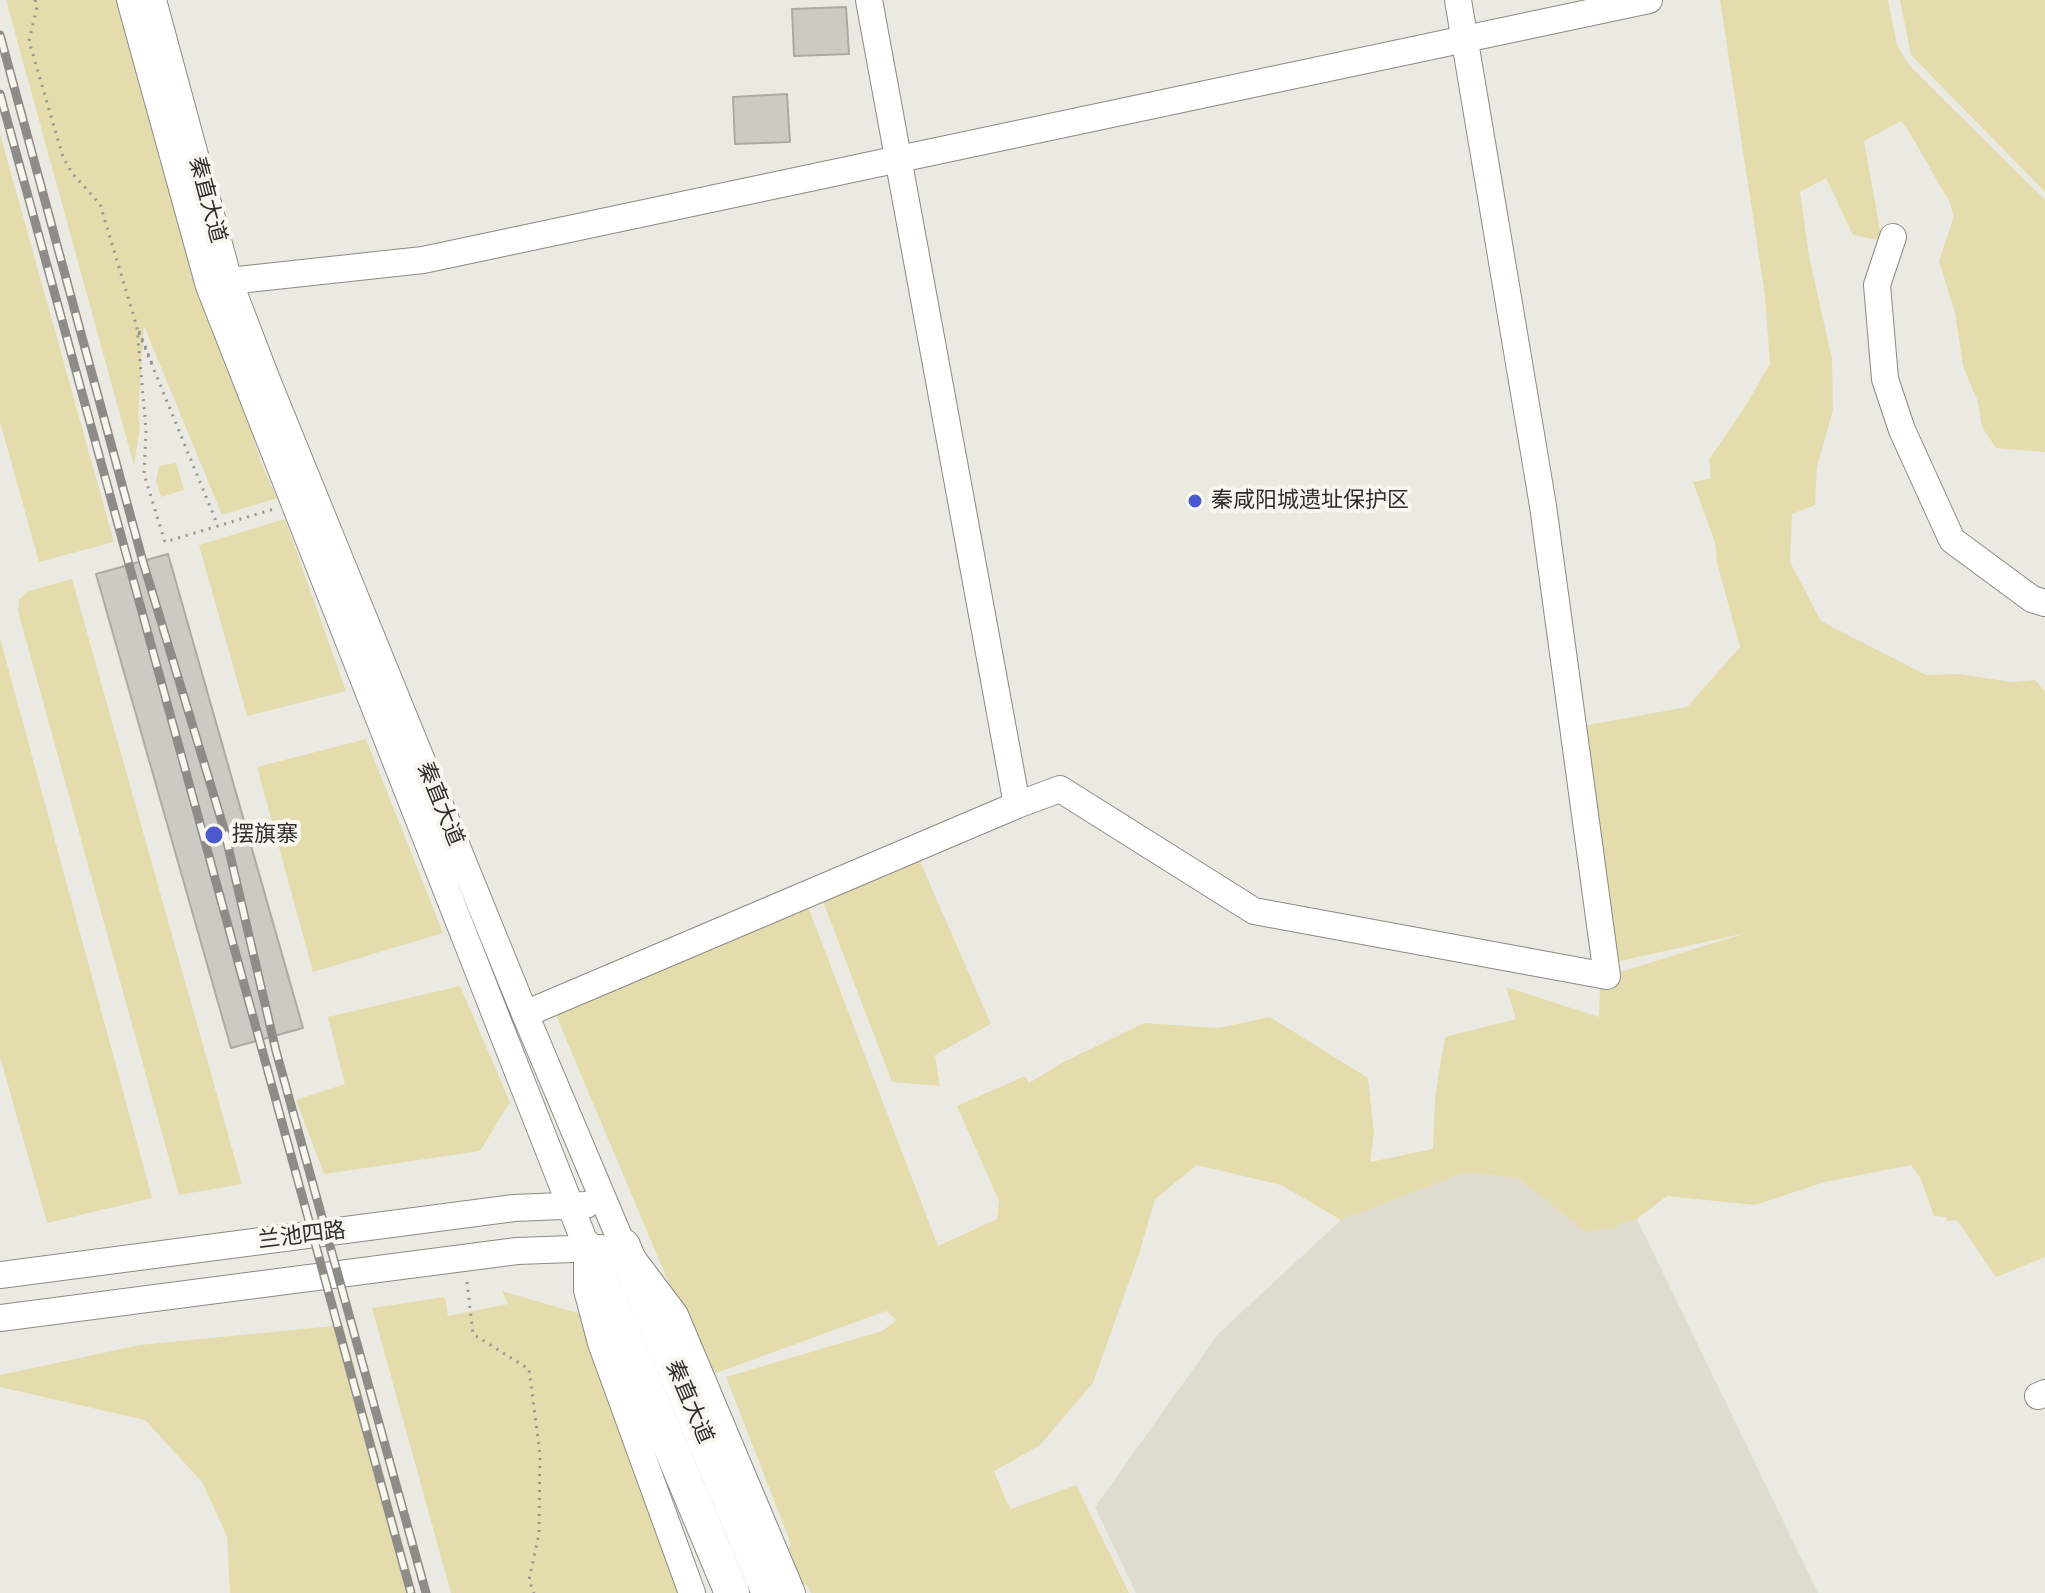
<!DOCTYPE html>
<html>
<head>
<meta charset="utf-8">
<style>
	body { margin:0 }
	canvas { display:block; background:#ebeae2 }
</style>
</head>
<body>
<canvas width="2045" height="1593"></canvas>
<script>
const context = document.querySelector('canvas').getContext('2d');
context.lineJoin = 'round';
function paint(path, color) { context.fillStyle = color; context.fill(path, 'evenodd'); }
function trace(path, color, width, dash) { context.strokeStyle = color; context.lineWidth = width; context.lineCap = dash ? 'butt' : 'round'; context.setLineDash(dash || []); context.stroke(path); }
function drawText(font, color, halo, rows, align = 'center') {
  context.font = font + ' "Fira Sans","Noto Sans SC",sans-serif'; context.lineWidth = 8; context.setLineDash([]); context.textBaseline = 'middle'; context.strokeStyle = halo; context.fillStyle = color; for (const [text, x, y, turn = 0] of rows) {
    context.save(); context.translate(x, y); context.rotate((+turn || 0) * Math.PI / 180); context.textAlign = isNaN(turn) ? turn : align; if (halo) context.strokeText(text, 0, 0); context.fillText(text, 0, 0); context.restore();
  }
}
paint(new Path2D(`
	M1466,1172L1518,1178L1587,1233L1637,1219L1818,1593H1136L1095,1507L1218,1334L1341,1220Z`), '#dfdccf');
paint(new Path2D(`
	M6,0H125L261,463L277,498L222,515L144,326L138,415L140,427L134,466Z
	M1720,0H1888L1897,45L1909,65L2045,200V452L1996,448L1982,427L1978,402L1963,366L1955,313L1939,261L1954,216L1949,201L1908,130L1901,121L1864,141L1882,241L1853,235L1826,178L1800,192L1809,256L1832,359L1833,410L1817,467L1815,505L1792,514L1790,562L1821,621L1926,675L1958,674L2012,682L2035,680L2045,691V1257L1996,1277L1957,1220L1948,1221L1945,1217L1934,1216L1920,1177L1911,1165L1825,1182L1755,1205L1667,1196L1637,1219L1622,1223L1614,1229L1605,1228L1587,1233L1518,1178L1466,1172L1341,1220L1281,1185L1197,1165L1155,1199L1139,1254L1093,1383L1040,1445L989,1474L994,1472C1001,1485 1003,1497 1011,1509L1076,1485L1129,1593H811L807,1585L802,1584L788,1550L791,1544L726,1377L882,1331L897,1320L886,1311L708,1376L550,1001L802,891L938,1246L997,1219L999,1201L957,1106L1025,1076L1029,1083L1062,1063L1144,1023L1218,1028L1270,1017L1368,1078L1374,1133L1370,1162L1433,1149L1435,1097L1445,1037L1516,1019L1506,987L1599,1017L1600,987L1617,973L1746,933L1611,963L1577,727L1687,707L1740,647L1717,563L1715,542L1693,482L1711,478L1709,459L1741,413L1770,364L1765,296Z
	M1900,0H2045V192L1911,55Z
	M0,134L114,542L39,562L0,422Z
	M176,463L184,490L161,497L156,481L159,466Z
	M285,519L346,691L247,716L199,545Z
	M72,579L242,1184L179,1195L18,611L19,599L29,591Z
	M0,638L152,1198L47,1223L0,1057Z
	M366,739L443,933L313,972L257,767Z
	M912,843L991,1024L935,1055L940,1086L892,1082L819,891Z
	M460,986L510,1102L480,1151L324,1174L296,1100L345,1084L328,1017Z
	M502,1291L584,1315L689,1593H451L372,1308L445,1297L448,1316L508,1304Z
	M343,1325L416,1593H230L227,1536L202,1482L145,1420L0,1387V1375L140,1345Z`), '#e5dcad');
const building = new Path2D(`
	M846,7L849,54L794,56L792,9Z
	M787,94L790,142L735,144L733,97Z
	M168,554L303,1028L231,1048L96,574Z`);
paint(building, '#cbcac3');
trace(building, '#acaaa3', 2);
const minor = new Path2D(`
	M130,0L209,286L587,1248V1290L601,1343L692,1593
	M153,0L229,281L267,380L525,1014L623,1246L675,1315L792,1593
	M1893,237L1877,285L1885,379L1902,430L1952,540L2032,599L2045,603
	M229,281L423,260L1649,0
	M1017,805L1060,789L1254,911L1607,976L1543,506L1458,0
	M525,1014L1017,805L869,0
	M0,1275L514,1208L586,1205
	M0,1318L517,1251L600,1248
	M2038,1396L2045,1393`);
const major = new Path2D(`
	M623,1246L769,1593
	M587,1248L732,1593`);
trace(minor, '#8b8a83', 28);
trace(major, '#8b8a83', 36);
trace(new Path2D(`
	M35,0L37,7L29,41L63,157L72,173L100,204L137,327L146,430L144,474L165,542L274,509
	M139,331L153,366
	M139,333L218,526
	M467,1282L473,1334L529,1369L540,1454L539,1534L529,1580L534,1593`), '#95948f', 3, [2, 6]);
trace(minor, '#fff', 26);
trace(major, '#fff', 34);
const rail = new Path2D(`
	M0,35L143,562L224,829L276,1051L426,1593
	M0,94L411,1593`);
trace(rail, '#8d8c87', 9);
trace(rail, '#f8f7ef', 6, [18]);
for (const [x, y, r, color] of [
	[1195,501,8,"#4d58ce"],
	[214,835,10,"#4d58ce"]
]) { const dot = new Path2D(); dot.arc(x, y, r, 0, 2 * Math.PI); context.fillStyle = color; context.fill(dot); trace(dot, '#f8f7ef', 3); }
drawText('22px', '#2e2d2b', '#f8f7ef', [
	["秦直大道",207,200,75],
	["秦直大道",440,804,68],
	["兰池四路",302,1236,-7],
	["秦直大道",689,1402,67]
]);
drawText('22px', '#2e2d2b', '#f8f7ef', [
	["秦咸阳城遗址保护区",1211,501],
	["摆旗寨",232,835]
], 'left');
</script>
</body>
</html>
